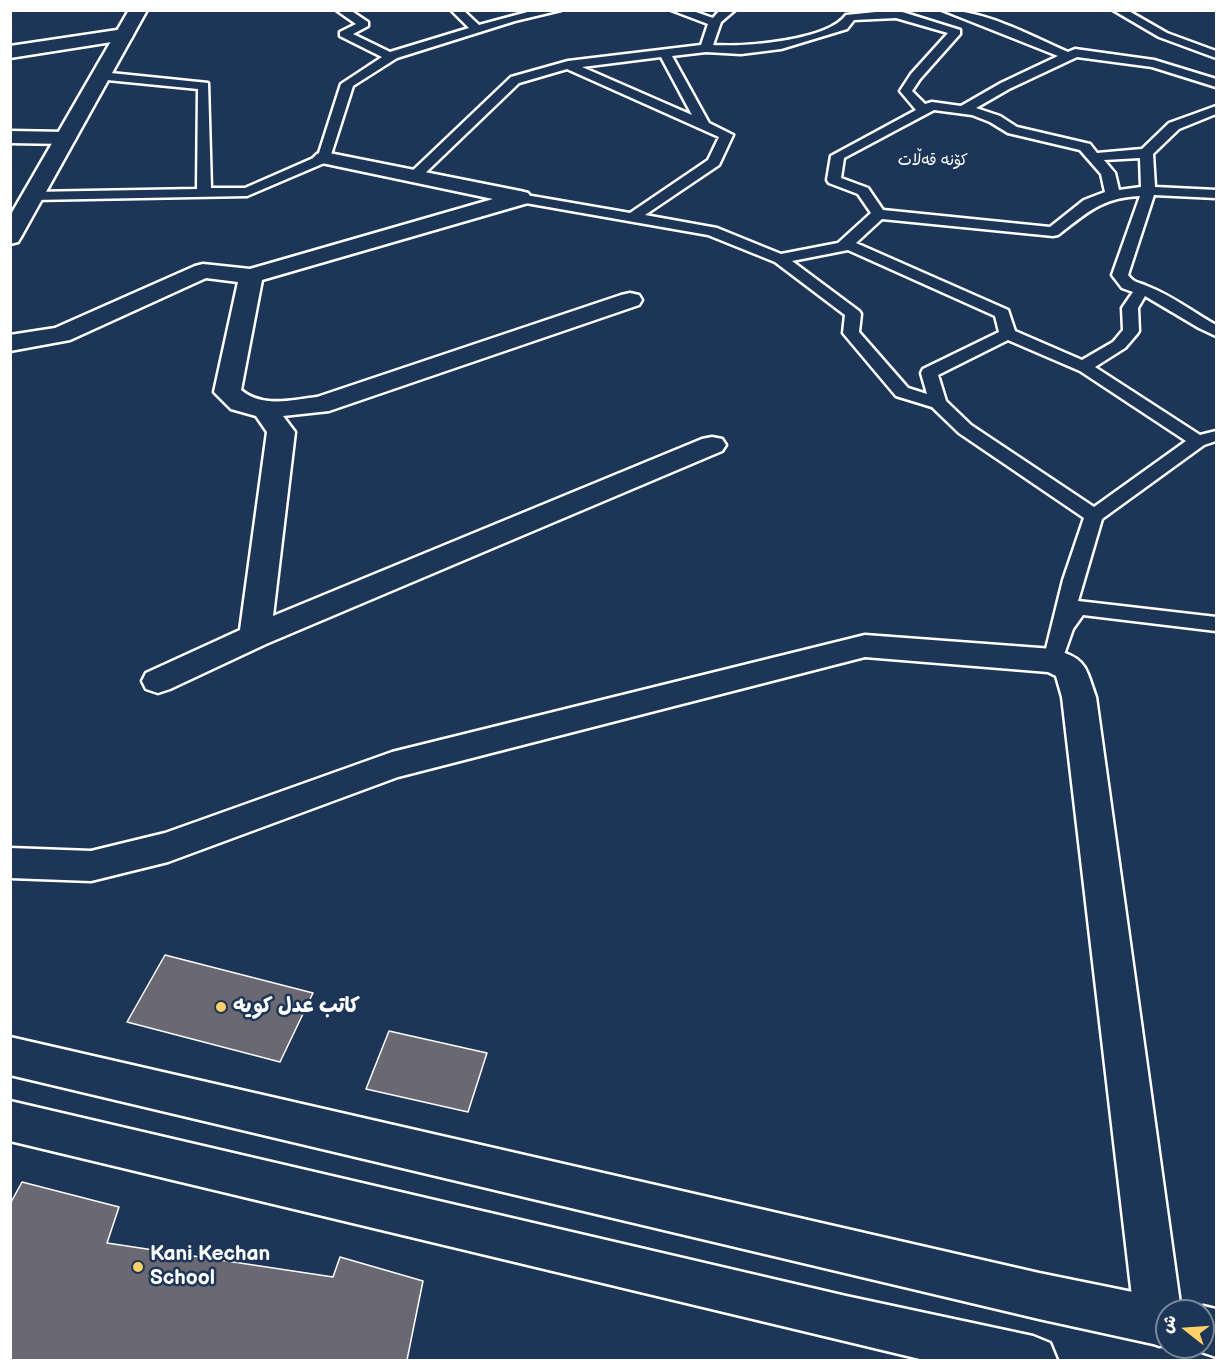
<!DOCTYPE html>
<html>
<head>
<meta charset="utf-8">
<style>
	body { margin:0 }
	#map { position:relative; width:1227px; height:1371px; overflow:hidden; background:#1d3557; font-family:"Balsamiq Sans","Playpen Sans Arabic",sans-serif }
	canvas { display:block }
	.frame { position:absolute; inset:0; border:12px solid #fff; pointer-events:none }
	.north { position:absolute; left:1155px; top:1299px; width:60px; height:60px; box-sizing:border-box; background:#1d3557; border:2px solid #77869a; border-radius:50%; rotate:287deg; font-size:16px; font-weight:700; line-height:24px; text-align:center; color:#fff }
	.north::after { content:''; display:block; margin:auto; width:21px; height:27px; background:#ffd166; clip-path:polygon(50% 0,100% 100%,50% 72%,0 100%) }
</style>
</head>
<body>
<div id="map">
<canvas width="1227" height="1371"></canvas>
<div class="frame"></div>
<div class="north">ش</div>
</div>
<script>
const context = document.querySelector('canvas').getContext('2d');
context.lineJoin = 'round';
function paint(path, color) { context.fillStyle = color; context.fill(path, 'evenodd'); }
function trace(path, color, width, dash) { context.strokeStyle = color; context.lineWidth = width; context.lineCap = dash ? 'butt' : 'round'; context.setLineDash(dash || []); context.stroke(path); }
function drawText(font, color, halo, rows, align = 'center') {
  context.font = font + ' "Balsamiq Sans","Playpen Sans Arabic",sans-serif'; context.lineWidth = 5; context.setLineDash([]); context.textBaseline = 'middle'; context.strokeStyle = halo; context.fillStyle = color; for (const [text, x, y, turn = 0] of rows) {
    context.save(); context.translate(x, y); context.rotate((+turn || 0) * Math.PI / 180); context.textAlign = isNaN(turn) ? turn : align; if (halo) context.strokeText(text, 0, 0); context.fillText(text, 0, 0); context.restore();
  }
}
const building = new Path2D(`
	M165,955L313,993L280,1062L127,1022Z
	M389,1031L487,1053L468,1112L366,1089Z
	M22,1182L119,1207L107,1243L333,1277L340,1257L423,1281L407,1360H10V1204Z`);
paint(building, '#6a6873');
trace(building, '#fff', 1.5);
const service = new Path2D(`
	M336,10H350L368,22V26L353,34L390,52L469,28L451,10H463L479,25L535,10H561L515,21L397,58L353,86L329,161L247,196L33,200L26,196L33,192L197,189L198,89L97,79L95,76L101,72L208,83L211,188H245L318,156L341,84L382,57L340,36V32L356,24Z
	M671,10H690L713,18L720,10H735L721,22L713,45C744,47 827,41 846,15L896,10L960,30V34L920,79L912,91L925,104L932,102L961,106L1001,83L1058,56L942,10C985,10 1029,35 1068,52L1075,49L1154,60L1216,79V87L1152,67L1077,57L1009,89L976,108L1000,116L1017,127L1090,144L1097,153L1142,149L1169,123L1216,106V114L1179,129L1153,154L1155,187L1216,190V198L1154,195L1128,275C1134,283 1138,282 1147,286C1171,295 1193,312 1216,325V336L1199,328L1145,296L1138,308L1139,331L1137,334L1125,348L1095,367L1200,435L1216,431V441L1204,445L1102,519L1078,601L1216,617V631L1083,615L1073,629L1060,666L1053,668L1046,666L1043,661L1063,580L1084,518L959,433L932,407L896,396L843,333L845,315L775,262L708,235L520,202L513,198L520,194L630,213L708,160L719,137L567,69L519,83L418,180L413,181L406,177L511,77L568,61L701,45L708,24ZM896,18L948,33L911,74L900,91L916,110L831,156L827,180L829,183L858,194L871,213L838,243L781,254L717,228L645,215L719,165L733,135L709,123L672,56L706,52L741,54L781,49L847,29L854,20ZM661,57L692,115L582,67ZM934,110L972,115L990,122L1008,133L1080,150L1101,174L1105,192L1084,200L1050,227L883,210L868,188L841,178L844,158ZM1140,158L1141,187L1119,190L1115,173L1104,160ZM1140,196L1112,275L1122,288L1133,292L1122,308L1123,330L1113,342L1082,360L1015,331L1008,310L856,243L882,219L1053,236L1058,235C1088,212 1101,198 1140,196ZM848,250L995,316L999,332L923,369L921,373L927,394L908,388L859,332L861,314L859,311L792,261ZM1008,340L1080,371L1186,441L1094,507L971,425L946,401L938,375Z
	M1113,10H1127L1167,33L1216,51V58L1159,37Z`);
const minor = new Path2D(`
	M124,29L131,31L133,35L131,39L10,58V46Z
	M10,131L66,132L73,134L76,138L73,142L66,144L10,143Z
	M324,152L520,191L528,193L531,198L528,203L262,280L241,390C262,408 291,400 317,397L621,295L630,293L639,295L642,300L639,305L329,411L283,416L295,432L273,616L702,439L712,437L722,439L726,445L722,451L266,644L170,689L158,693L146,689L142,681L146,673L240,630L267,432L256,416L231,409L214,392L238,282L206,278L70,340L10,351V335L55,328L195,266L203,264L250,269L493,199L317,162L313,158L317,154Z
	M865,635L1053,649C1087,659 1085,666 1096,697L1181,1311H1167V1342L1159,1346L1142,1339L1135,1322L1062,697L1056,676L1048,672L865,657L398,777L168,862L91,881L10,878V848L91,851L165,833L392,752Z`);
const tertiary = new Path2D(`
	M129,10H147L21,237L18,242L10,244V216Z`);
const secondary = new Path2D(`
	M10,1037L1039,1273L1167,1299L1184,1306L1186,1311H1167V1347L1039,1319L10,1075Z
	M10,1101L846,1296L1033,1336L1050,1343L1057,1360H924L10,1141Z
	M1203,1306L1216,1309V1357L1187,1347H1203V1311H1192Z`);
trace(service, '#fff', 5);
trace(minor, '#fff', 5);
trace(tertiary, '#fff', 5);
trace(secondary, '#fff', 5);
paint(service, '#1d3557');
paint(minor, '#1d3557');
paint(tertiary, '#1d3557');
paint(secondary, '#1d3557');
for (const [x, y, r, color] of [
	[221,1007,6,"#ffd166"],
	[138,1267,6,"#ffd166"]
]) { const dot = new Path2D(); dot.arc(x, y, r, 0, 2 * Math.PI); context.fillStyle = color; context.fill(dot); trace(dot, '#1d3557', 2); }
drawText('16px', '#fff', '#1d3557', [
	["کۆنە قەڵات",933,161]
]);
drawText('bold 21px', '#fff', '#1d3557', [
	["كاتب عدل كويه",233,1007],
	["Kani Kechan",150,1255],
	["School",150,1279]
], 'left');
</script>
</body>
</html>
